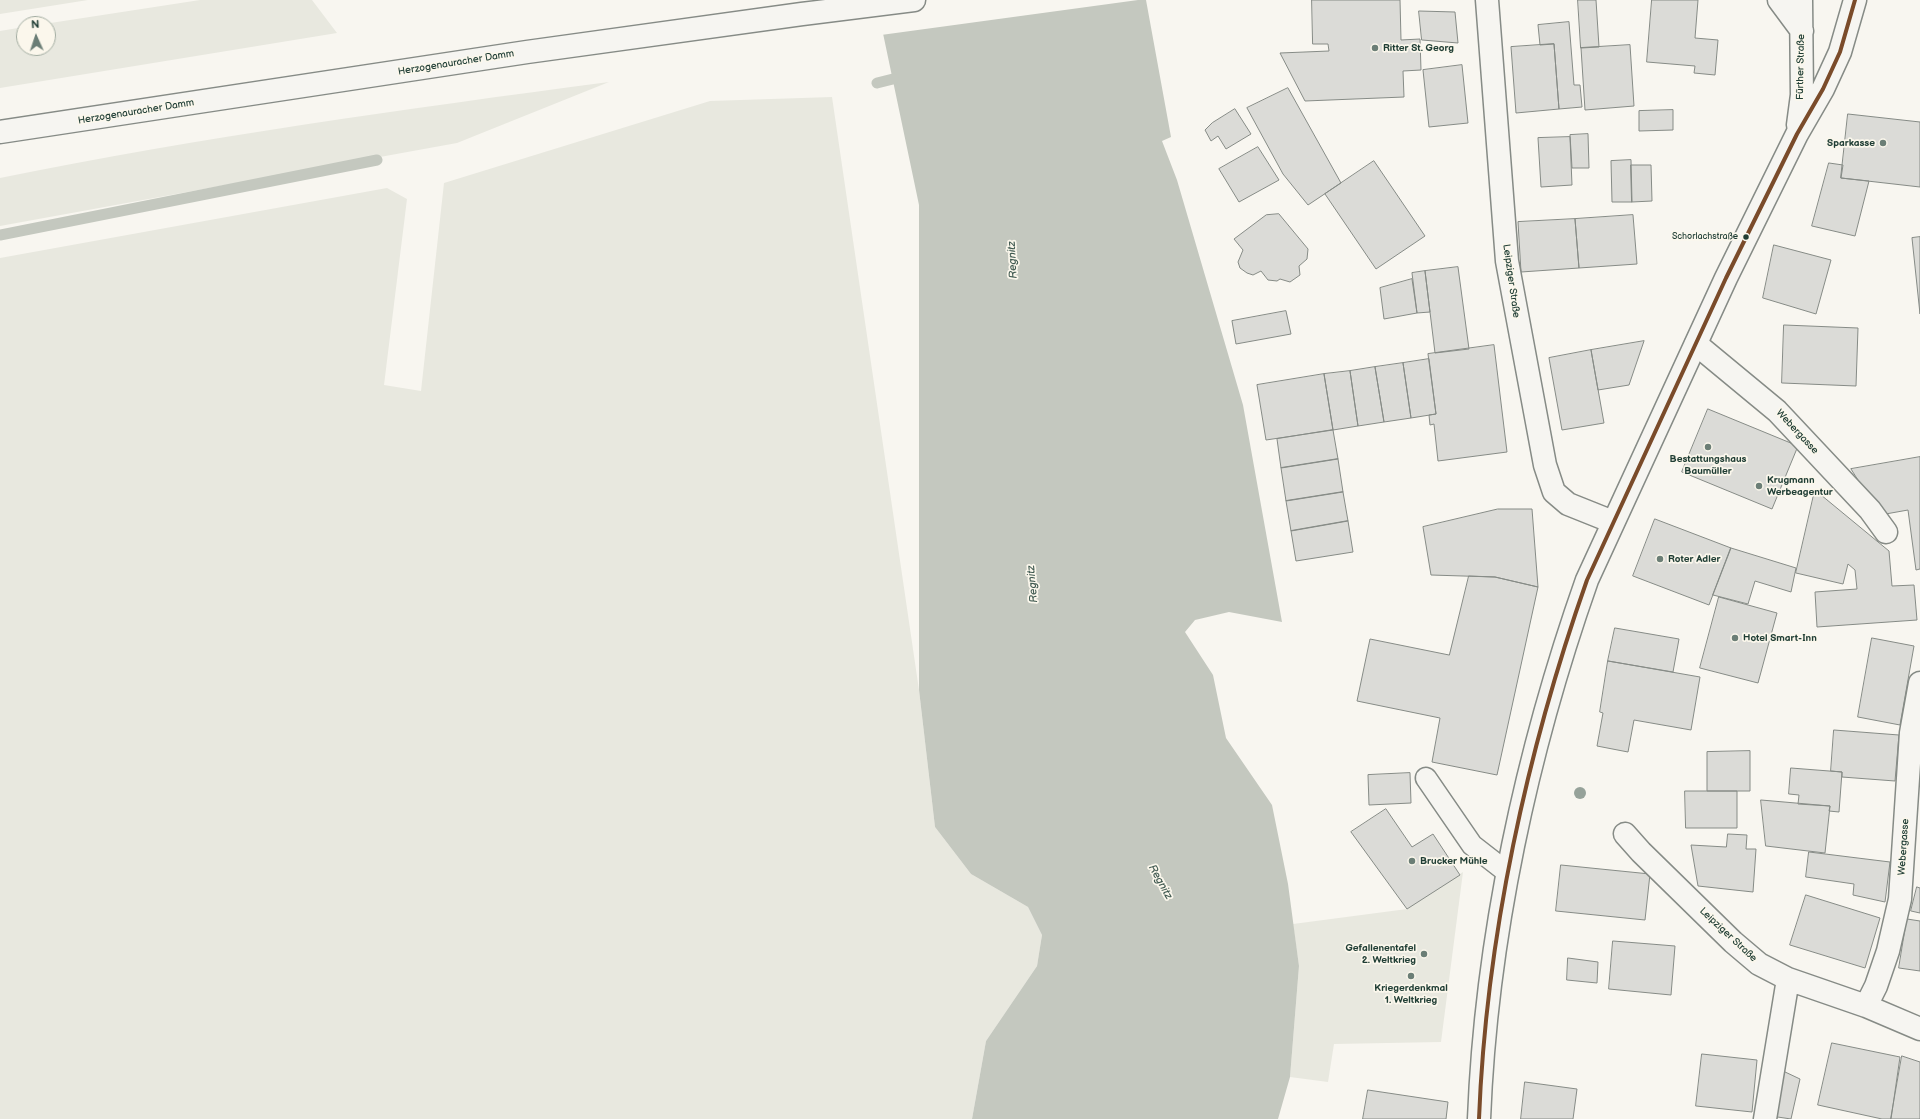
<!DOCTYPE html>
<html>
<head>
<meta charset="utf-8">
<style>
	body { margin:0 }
	#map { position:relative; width:1920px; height:1119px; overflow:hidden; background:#f8f6f0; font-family:"Balsamiq Sans",sans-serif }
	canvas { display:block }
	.north { position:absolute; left:16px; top:16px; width:40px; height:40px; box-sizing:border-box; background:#fbf7ec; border:1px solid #a3ada2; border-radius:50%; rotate:357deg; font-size:11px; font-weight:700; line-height:16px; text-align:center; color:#1f3d34 }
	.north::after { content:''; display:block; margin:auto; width:14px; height:18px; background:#6b7e76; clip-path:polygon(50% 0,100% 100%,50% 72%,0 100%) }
</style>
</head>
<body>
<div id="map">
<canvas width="1920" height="1119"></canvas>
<div class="north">N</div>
</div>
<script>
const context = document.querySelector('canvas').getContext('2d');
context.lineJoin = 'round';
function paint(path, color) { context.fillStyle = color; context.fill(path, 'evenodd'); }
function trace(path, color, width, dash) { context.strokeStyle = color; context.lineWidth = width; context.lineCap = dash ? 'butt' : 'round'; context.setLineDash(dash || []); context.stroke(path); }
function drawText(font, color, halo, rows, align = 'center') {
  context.font = font + ' "Balsamiq Sans",sans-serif'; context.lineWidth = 3.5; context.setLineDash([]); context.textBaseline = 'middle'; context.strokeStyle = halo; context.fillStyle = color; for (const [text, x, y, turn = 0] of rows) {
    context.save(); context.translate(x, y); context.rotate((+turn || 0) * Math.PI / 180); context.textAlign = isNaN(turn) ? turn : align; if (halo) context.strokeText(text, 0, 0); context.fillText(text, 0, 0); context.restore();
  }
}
paint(new Path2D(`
	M0,0H88L0,14Z
	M200,0H312L337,33L0,88V31L24,27V48H48V24H44Z
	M609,82L457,143L0,226V178C201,137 405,109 609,82Z
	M832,97L919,690L935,827L971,874L1028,907L1042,935L1037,966L986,1041L972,1119H0V258L387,188L407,199L384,385L421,391L444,183L710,101Z
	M1463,872L1441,1042L1334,1044L1328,1082L1290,1077L1299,966L1293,924L1407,909Z`), '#e8e8df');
paint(new Path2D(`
	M876,0H1146L1171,137L1162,141L1177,180L1243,405L1282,622L1229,612L1195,620L1185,632L1213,675L1226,738L1272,805L1288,884L1299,966L1290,1077L1278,1119H972L986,1041L1037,966L1042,935L1028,907L971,874L935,827L919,690V205Z`), '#c4c8bf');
paint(new Path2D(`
	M874,0H1138L881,35Z`), '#f8f6f0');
trace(new Path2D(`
	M877,83L893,79
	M0,235L377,160`), '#c4c8bf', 11);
const building = new Path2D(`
	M1312,0H1400L1401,40L1420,39L1421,70L1403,71L1404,97L1305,101L1280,53L1329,51L1328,44H1313Z
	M1578,0H1596L1599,47L1581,48Z
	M1652,0H1698L1695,38L1718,40L1715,75L1694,73L1695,66L1647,62Z
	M1419,11L1455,12L1458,43L1422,40Z
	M1569,22L1574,85H1580L1582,107L1559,109L1554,44L1540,45L1538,25Z
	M1554,44L1559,109L1516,113L1511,47Z
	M1630,45L1634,106L1585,110L1581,48Z
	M1462,65L1468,123L1429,127L1423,70Z
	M1288,88L1341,183L1308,205L1283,174L1247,108Z
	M1235,109L1251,134L1226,149L1218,136L1211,141L1205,130L1212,123Z
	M1673,110V130L1639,131V111Z
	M1848,114L1920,122V187L1841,178Z
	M1588,134L1589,168H1572L1570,135Z
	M1570,137L1572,185L1541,187L1538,138Z
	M1258,147L1279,180L1239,202L1219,169Z
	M1631,160L1632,202H1612L1611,161Z
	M1374,161L1425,236L1376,269L1325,194Z
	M1829,163L1843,165L1841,178L1869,181L1855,236L1812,226Z
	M1631,165H1651L1652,201L1632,202Z
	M1279,214L1308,249L1307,259L1299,266L1300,275L1290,282L1280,279L1277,281L1268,280L1261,271L1253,275L1247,273L1240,268L1238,262L1243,250L1234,239L1266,215Z
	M1633,215L1637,264L1579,268L1575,219Z
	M1575,219L1579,268L1521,272L1518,222Z
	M1920,237V314L1912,238Z
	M1774,245L1831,260L1816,314L1763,298Z
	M1458,267L1469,349L1435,353L1425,271Z
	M1425,271L1430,312L1417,313L1412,273Z
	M1412,279L1417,313L1384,319L1380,288Z
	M1286,311L1291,334L1236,344L1232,321Z
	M1784,325L1858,328L1856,386L1782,383Z
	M1644,341L1629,385L1598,390L1591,350Z
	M1494,345L1507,452L1438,461L1434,424L1430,425L1429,415L1436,414L1428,354Z
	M1591,350L1604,423L1562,430L1549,358Z
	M1429,359L1436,414L1411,418L1403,363Z
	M1403,363L1411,418L1384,422L1375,367Z
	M1375,367L1384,422L1358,426L1350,371Z
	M1350,371L1358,426L1333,430L1324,374Z
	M1324,374L1333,430L1266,440L1257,385Z
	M1708,409L1798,446L1772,509L1682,472Z
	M1333,430L1338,459L1281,468L1277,439Z
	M1920,457V569L1916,570L1908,510L1880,515L1851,469Z
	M1338,459L1343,492L1286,501L1281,468Z
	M1815,490L1889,551L1892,586L1914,585L1917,620L1817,627L1815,592L1857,589L1855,570L1848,564L1843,584L1796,573Z
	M1343,492L1348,521L1291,531L1286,501Z
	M1498,509H1532L1538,587L1495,577L1431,575L1423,527Z
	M1655,519L1731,548L1709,605L1633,576Z
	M1348,521L1353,552L1296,561L1291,531Z
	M1731,548L1796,568L1791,592L1755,581L1748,604L1713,595Z
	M1469,576L1495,577L1538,587L1497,775L1432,762L1440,718L1357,701L1370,639L1449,655Z
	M1719,597L1777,613L1758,683L1700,668Z
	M1615,628L1679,639L1673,672L1608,661Z
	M1872,638L1914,646L1900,725L1858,717Z
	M1608,661L1700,677L1691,730L1634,720L1628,752L1597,746L1603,713L1600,712Z
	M1834,730L1899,735L1895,781L1842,777V772L1831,771Z
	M1750,751V791H1707V752Z
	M1791,768L1842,772L1839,812L1829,811L1830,806L1798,804L1799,795L1789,794Z
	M1410,773L1411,803L1369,805L1368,775Z
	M1685,791H1737V828H1686Z
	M1761,800L1830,806L1825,853L1766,846Z
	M1386,809L1412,847L1433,834L1460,875L1407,909L1351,832Z
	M1728,834L1747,835L1746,849H1756L1753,892L1698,886L1691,845L1726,847Z
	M1809,852L1890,862L1885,902L1853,895L1854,884L1806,877Z
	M1561,865L1650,874L1645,920L1556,911Z
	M1917,887L1920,888V913L1911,911Z
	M1806,895L1880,918L1865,968L1790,945Z
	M1907,919L1920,921V971L1899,968Z
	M1613,941L1675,946L1671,995L1609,989Z
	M1568,958L1598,962L1597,983L1567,980Z
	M1832,1043L1900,1057L1891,1119H1882L1818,1105Z
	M1702,1054L1757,1060L1752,1112L1696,1106Z
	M1902,1056L1920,1062V1119H1891Z
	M1783,1071L1800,1079L1791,1119L1771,1116Z
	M1525,1082L1577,1089L1573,1119H1521Z
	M1368,1090L1448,1102L1446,1119H1363Z`);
paint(building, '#dbdbd7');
trace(building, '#868b86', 1);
const service = new Path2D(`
	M1426,778L1472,845L1508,873`);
const minor = new Path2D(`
	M1487,0L1507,261L1545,465L1554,492L1568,504L1613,522
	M1696,344L1777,411L1870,510L1886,532
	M1625,834L1641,852L1733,942L1759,964L1788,979L1866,1006L1920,1029
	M1866,1006L1876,986L1888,951L1900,899L1911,733L1920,683
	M1765,1119L1788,979`);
const tertiary = new Path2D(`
	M1779,0L1802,31
	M1798,125L1802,95L1801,0
	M1479,1119C1486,938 1527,750 1587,580L1726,278L1797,134L1823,89L1840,52L1855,0`);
const secondary = new Path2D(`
	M0,132L527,52L802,14L914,0`);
trace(service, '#868b86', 23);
trace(minor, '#868b86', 25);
trace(tertiary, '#868b86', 25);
trace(secondary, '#868b86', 25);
trace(service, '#f6f5f1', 20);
trace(minor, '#f6f5f1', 22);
trace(tertiary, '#f6f5f1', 22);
trace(secondary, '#f6f5f1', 22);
trace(new Path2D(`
	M1479,1119C1486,938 1527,750 1587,580L1726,278L1797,134L1823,89L1840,52L1855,0`), '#7a4b2a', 4);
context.fillStyle = '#96a29a';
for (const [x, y] of [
	[1580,793]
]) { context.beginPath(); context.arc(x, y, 6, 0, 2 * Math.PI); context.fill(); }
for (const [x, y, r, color] of [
	[1375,48,4,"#6b7e76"],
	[1883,143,4,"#6b7e76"],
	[1746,237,3.5,"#1f3d34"],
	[1708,447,4,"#6b7e76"],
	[1759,486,4,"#6b7e76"],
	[1660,559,4,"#6b7e76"],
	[1735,638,4,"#6b7e76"],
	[1412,861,4,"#6b7e76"],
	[1424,954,4,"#6b7e76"],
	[1411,976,4,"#6b7e76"]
]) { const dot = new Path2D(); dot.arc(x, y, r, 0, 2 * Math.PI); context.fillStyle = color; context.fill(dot); trace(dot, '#fbf7ec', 1.5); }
drawText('9px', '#1f3d34', '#fbf7ec', [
	["Schorlachstraße",1738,237]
], 'right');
drawText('bold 10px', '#1f3d34', '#fbf7ec', [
	["Ritter St. Georg",1383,48],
	["Sparkasse",1875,143,"right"],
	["Bestattungshaus",1708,459,"center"],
	["Baumüller",1708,471,"center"],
	["Krugmann",1767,480],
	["Werbeagentur",1767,492],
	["Roter Adler",1668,559],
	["Hotel Smart-Inn",1743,638],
	["Brucker Mühle",1420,861],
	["Gefallenentafel",1416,948,"right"],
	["2. Weltkrieg",1416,960,"right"],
	["Kriegerdenkmal",1411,988,"center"],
	["1. Weltkrieg",1411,1000,"center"]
], 'left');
drawText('10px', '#1f3d34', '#fbf7ec', [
	["Herzogenauracher Damm",456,63,-9],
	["Fürther Straße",1801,67,-89],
	["Herzogenauracher Damm",136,112,-9],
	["Leipziger Straße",1511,281,82],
	["Webergasse",1797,432,47],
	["Webergasse",1904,847,-86],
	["Leipziger Straße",1728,935,43]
]);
drawText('italic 11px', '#425b52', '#fbf7ec', [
	["Regnitz",1013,260,-93],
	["Regnitz",1033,584,-95],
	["Regnitz",1160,882,61]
]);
</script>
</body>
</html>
